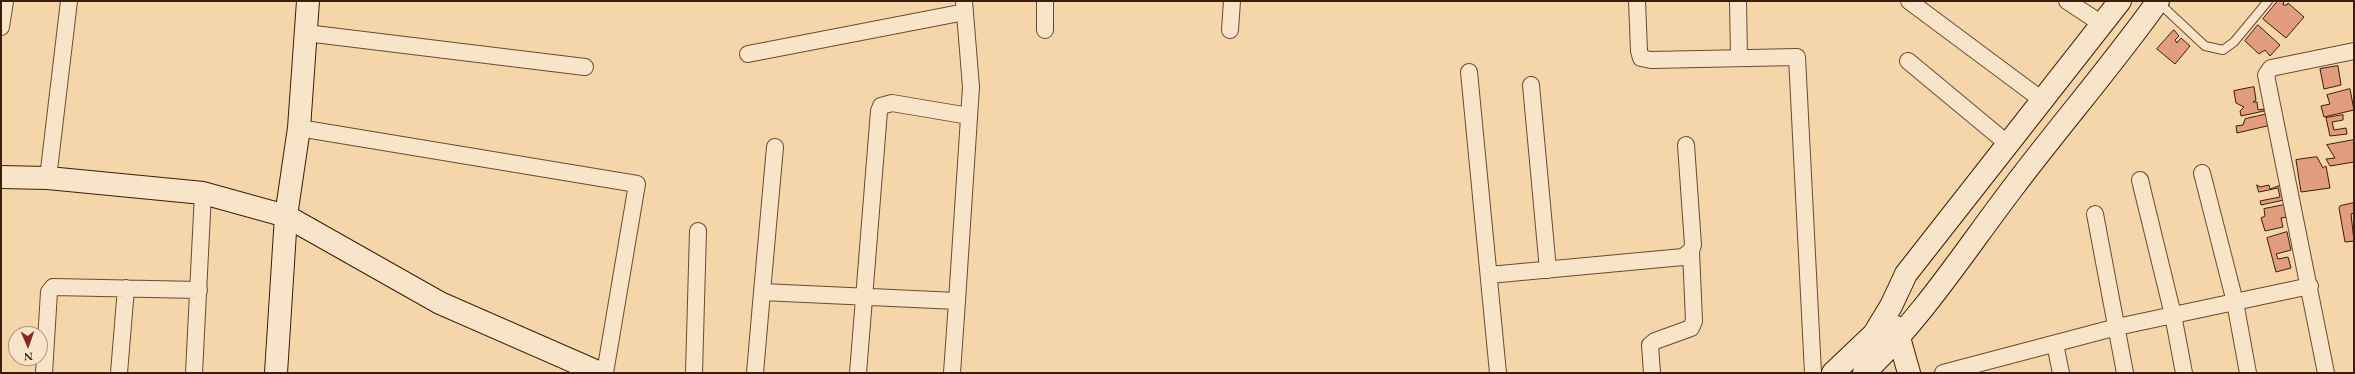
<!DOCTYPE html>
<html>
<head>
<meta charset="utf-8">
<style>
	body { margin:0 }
	#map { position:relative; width:2355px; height:374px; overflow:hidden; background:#f5d5aa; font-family:"EB Garamond",serif }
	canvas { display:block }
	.frame { position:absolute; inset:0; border:2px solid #3a1e07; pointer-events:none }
	.north { position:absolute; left:8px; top:326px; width:40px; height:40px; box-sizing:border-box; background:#f8e4c8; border:1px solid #ac957b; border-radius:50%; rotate:178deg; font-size:11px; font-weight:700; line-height:16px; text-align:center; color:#3a1e07 }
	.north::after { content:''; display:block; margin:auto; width:14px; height:18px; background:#8f2418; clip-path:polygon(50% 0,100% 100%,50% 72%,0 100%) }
</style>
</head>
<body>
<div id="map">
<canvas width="2355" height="374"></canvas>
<div class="frame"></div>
<div class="north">N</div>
</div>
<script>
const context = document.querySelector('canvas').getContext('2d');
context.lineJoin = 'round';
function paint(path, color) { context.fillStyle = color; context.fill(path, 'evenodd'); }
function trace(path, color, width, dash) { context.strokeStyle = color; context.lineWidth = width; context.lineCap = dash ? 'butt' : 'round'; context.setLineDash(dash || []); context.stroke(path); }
const building = new Path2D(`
	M2278,1H2284L2283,5H2287L2288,3L2304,17L2286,38L2263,19Z
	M2258,25L2280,45L2270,56L2265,50L2259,54L2245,41Z
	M2174,30L2179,36L2175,40L2177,43L2181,38L2190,46L2175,64L2157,49Z
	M2338,66L2341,85L2324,89L2320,69Z
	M2254,87L2256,100L2253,102H2257L2258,110L2264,109V111L2241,116L2240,111L2244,107L2236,103L2234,91Z
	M2350,89L2354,110L2324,117L2321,106L2330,104L2327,95Z
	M2268,114L2271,125L2237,133L2236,126L2243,125L2245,119Z
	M2343,115V120L2332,122L2334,130L2346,128L2347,134L2330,136L2326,118Z
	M2354,140V162L2330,166L2326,159L2335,158L2327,145Z
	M2317,157L2323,168L2326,166L2330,188L2301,192L2296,160Z
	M2257,185L2260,187L2269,185L2270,189L2281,185L2284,200L2261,205L2260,201L2280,197L2278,188L2259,192Z
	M2354,203V213L2351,214L2354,241L2345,242L2339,208L2340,206Z
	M2284,205L2287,217L2281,218L2283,227L2265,231L2261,218L2265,216L2264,209Z
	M2287,232L2291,250L2276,254L2278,259L2288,257L2291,268L2276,272L2267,238Z`);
paint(building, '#e29d7e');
trace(building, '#3a1e07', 1);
const lane = new Path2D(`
	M2158,2L2205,46L2223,50L2234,42L2268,1`);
const street = new Path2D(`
	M1637,1L1639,51L1641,58L1651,60L1797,57L1813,373
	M1738,1L1739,58
	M1909,1L2042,100
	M2067,1L2102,24
	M1,27L5,1
	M1045,30V1
	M1230,30L1232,1
	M306,33L585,67
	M748,54L965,12
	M1908,61L2008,144
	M1469,72L1498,373
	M1531,85L1548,270
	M299,128L637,184L605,373
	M2202,173L2235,302L2248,373
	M48,178L69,1
	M2140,180L2173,315L2184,373
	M2095,214L2125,373
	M1489,275L1683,257L1691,251L1693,245L1686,145
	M762,292L775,147
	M957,301L971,87L964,1
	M2055,344L2061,373
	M44,373L49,292L53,287L199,290
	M119,373L126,288
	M194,373L203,193
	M694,373L698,231
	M755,373L762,292L957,301L952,373
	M858,373L879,111L881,106L892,103L969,116
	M1652,373L1650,345L1655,341L1691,328L1694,321L1691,251
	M1943,373L2117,327L2310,286
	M2326,373L2266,75L2271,68L2354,51`);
const secondary = new Path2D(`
	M308,1L299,128L286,216L440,303L600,373
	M1,177L48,178L203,193L286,216L276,373
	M1896,327L1909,373
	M1833,373L1874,334L1891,306L1906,274L2120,1
	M1864,373C1923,317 1966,249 2015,185C2062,123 2113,64 2158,1`);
trace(lane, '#694c30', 10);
trace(street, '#694c30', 18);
trace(secondary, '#3a1e07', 24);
trace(lane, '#f8e4c8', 8);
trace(street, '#f8e4c8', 16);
trace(secondary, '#f8e4c8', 22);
</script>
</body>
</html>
